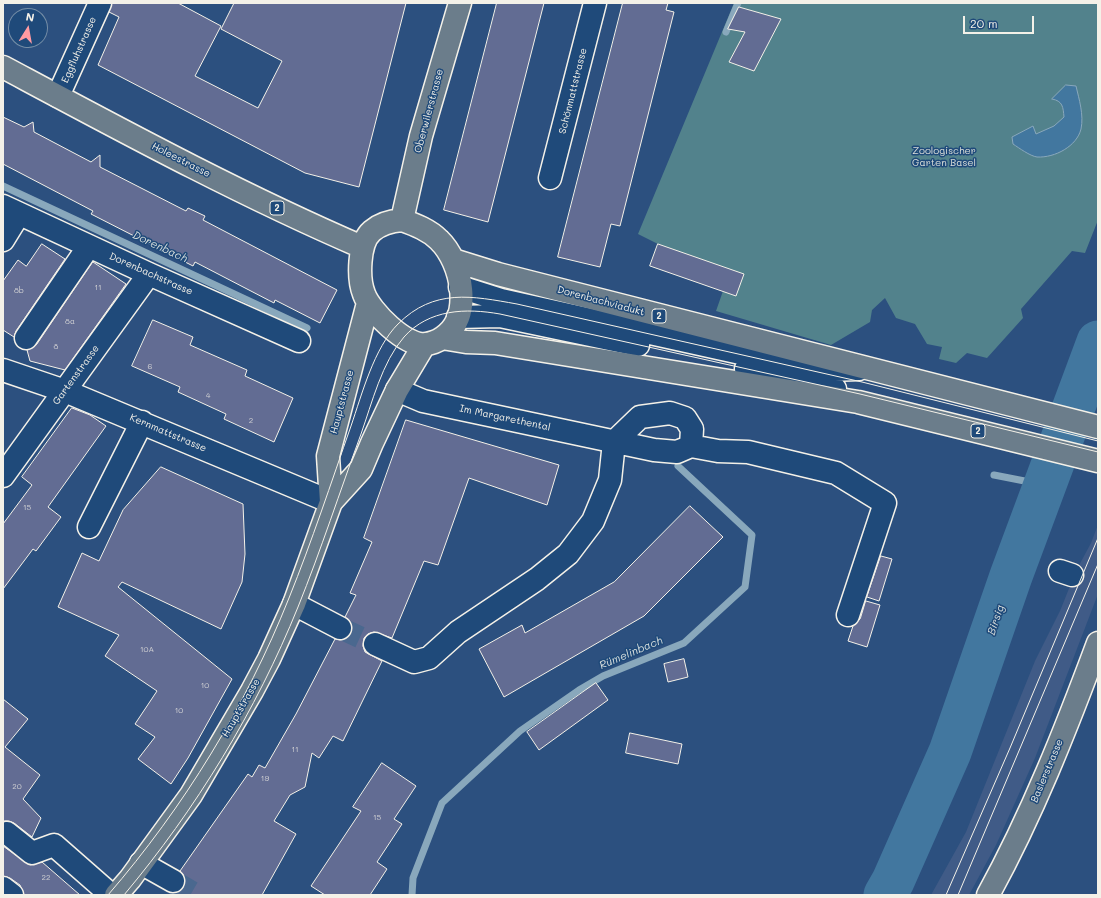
<!DOCTYPE html>
<html>
<head>
<meta charset="utf-8">
<style>
	body { margin:0 }
	#map { position:relative; width:1101px; height:898px; overflow:hidden; background:#2c507f; font-family:Mali,sans-serif }
	canvas { display:block }
	.frame { position:absolute; inset:0; border:4px solid #f4f1e8; pointer-events:none }
	.north { position:absolute; left:8px; top:8px; width:40px; height:40px; box-sizing:border-box; background:#1f4a7a; border:1px solid #748da6; border-radius:50%; rotate:11deg; font-size:11px; font-weight:700; line-height:16px; text-align:center; color:#f4f1e8 }
	.north::after { content:''; display:block; margin:auto; width:14px; height:18px; background:#ff9aa2; clip-path:polygon(50% 0,100% 100%,50% 72%,0 100%) }
	.scale { position:absolute; left:963px; top:16px; width:71px; height:18px; box-sizing:border-box; border:2px solid #f4f1e8; border-top:0; padding-left:5px; font-size:12px; line-height:14px; white-space:nowrap; color:#f4f1e8; -webkit-text-stroke:3px #1f4a7a; paint-order:stroke }
</style>
</head>
<body>
<div id="map">
<canvas width="1101" height="898"></canvas>
<div class="frame"></div>
<div class="north">N</div>
<div class="scale">20 m</div>
</div>
<script>
const context = document.querySelector('canvas').getContext('2d');
context.lineJoin = 'round';
function paint(path, color) { context.fillStyle = color; context.fill(path, 'evenodd'); }
function trace(path, color, width, dash) { context.strokeStyle = color; context.lineWidth = width; context.lineCap = dash ? 'butt' : 'round'; context.setLineDash(dash || []); context.stroke(path); }
function drawText(font, color, halo, rows, align = 'center') {
  context.font = font + ' Mali,sans-serif'; context.lineWidth = 3; context.setLineDash([]); context.textBaseline = 'middle'; context.strokeStyle = halo; context.fillStyle = color; for (const [text, x, y, turn = 0] of rows) {
    context.save(); context.translate(x, y); context.rotate((+turn || 0) * Math.PI / 180); context.textAlign = isNaN(turn) ? turn : align; if (halo) context.strokeText(text, 0, 0); context.fillText(text, 0, 0); context.restore();
  }
}
paint(new Path2D(`
	M1098,525V594L1035,758L996,845L969,895H931L966,832L1035,661L1060,611L1076,571L1091,543Z`), '#405b87');
paint(new Path2D(`
	M734,3H1098V220L1085,253L1072,251L1021,309L1023,318L987,358L967,353L956,363L939,359L942,347L927,344L915,324L896,318L885,298L872,310L870,322L831,345L716,311L723,291L650,266L658,244L638,234Z`), '#52828c');
const water = new Path2D(`
	M1066,85L1076,86C1079,99 1084,115 1081,129C1077,146 1055,158 1037,157C1030,156 1019,148 1013,144L1012,137L1033,126L1036,134L1054,126L1064,117C1063,107 1063,101 1052,99Z`);
paint(water, '#42779f');
trace(water, '#89a8bc', 1);
trace(new Path2D(`
	M726,32L738,3
	M3,186L307,328
	M994,475L1045,485
	M412,895L413,878L442,803L520,731L579,690L603,676L684,643L745,587L752,535L678,466`), '#89a8bc', 7);
trace(new Path2D(`
	M885,895L893,881L950,752L1011,576L1098,342`), '#42779f', 43);
const building = new Path2D(`
	M112,3H178L221,26L195,76L258,108L282,61L221,29L234,3H406L359,187L305,173L98,65L119,17L109,12Z
	M497,3H544L488,222L444,210Z
	M623,3H668L666,10L674,12L620,226L611,224L600,267L558,257Z
	M739,7L781,19L754,71L729,62L745,32L728,29Z
	M3,117L24,127L33,122L34,132L91,162L100,155V167L186,211L188,208L205,216L203,220L337,290L320,323L275,300L274,303L195,262L193,266L91,214L93,211L3,164Z
	M42,244L65,259L16,331L14,337L3,330V281L18,260L26,266Z
	M658,244L744,274L736,296L650,266Z
	M93,262L126,284L65,370L30,361L27,350L36,345Z
	M153,320L193,337L190,345L247,370L245,376L293,398L274,442L224,419L226,414L178,392L180,387L132,366Z
	M72,408L90,415L106,426L48,507L61,517L36,551L33,549L3,589V524L32,485L22,477Z
	M406,420L559,465L547,505L469,478L438,565L424,561L392,638L374,632L368,634L364,638L363,646L365,652L382,661L343,741L333,736L319,758L312,753L305,787L290,795L274,821L296,834L262,895H186L180,891L185,881L184,875L180,871L248,774L252,777L259,765L265,768L296,714L335,639L341,640L346,639L351,633L352,627L351,622L345,617L356,595L350,593L372,542L364,538Z
	M161,467L243,504L245,554L242,582L221,629L122,582L118,587L232,679L188,758L171,784L138,759L155,737L135,724L157,691L105,656L119,635L58,607L82,553L99,561L123,510Z
	M690,506L723,537L644,616L504,697L479,649L522,625L525,633L614,582Z
	M881,556L892,559L879,601L867,597Z
	M866,601L880,605L867,647L848,641L853,626L860,619Z
	M684,659L688,677L668,682L664,664Z
	M596,683L608,700L539,750L527,732Z
	M3,699L28,719L5,747L40,775L23,799L41,818L32,837L14,823L9,821H3Z
	M630,733L682,744L678,764L626,753Z
	M382,763L416,786L394,819L402,824L377,862L387,869L370,895H325L311,886L361,811L353,807Z
	M3,846L30,865L42,862L80,895H24L20,885L10,878L3,876Z`);
paint(building, '#626c93');
trace(building, '#f4f1e8', 1);
trace(new Path2D(`
	M340,628L375,644
	M173,881L197,895`), '#4a688f', 22, [22, 11]);
const minor = new Path2D(`
	M58,96L100,3
	M550,178L595,3
	M3,206L149,274L299,341
	M3,240L19,214
	M460,287L501,300L745,354L827,370L859,369
	M458,317L500,316L638,345
	M26,338L89,246
	M746,369L835,389
	M3,370L65,391L331,502
	M397,390L423,401L654,450L677,452L691,446L718,451L748,452L836,473L885,503L848,615
	M3,476L149,274
	M89,527L142,422
	M1060,571L1072,575
	M294,604L340,628
	M375,644L414,662L429,658L458,632L537,579L568,554L593,521L610,480L614,442L640,417L670,413L685,418L692,429L691,446
	M7,833L32,853L54,845L111,895
	M141,863L173,881
	M3,888L12,895`);
const major = new Path2D(`
	M3,67C121,130 239,194 362,247
	M402,220C416,225 429,230 439,240C462,262 474,318 442,338C438,341 430,344 425,344C406,347 370,311 364,294C358,279 358,243 372,231C381,223 391,221 402,220Z
	M402,220L421,136L460,3
	M453,260L498,274L1098,427
	M442,338L466,342L495,343L858,402L1098,461
	M331,502L328,456L368,303
	M116,895L130,879L191,795L252,691L269,659L294,604L331,502L361,469L372,443L397,390L424,345
	M988,895C1032,815 1066,729 1098,643`);
trace(minor, '#f4f1e8', 25);
trace(major, '#f4f1e8', 25);
trace(minor, '#1f4a7a', 22);
trace(major, '#6b7d8b', 22);
trace(new Path2D(`
	M108,895C184,807 246,706 289,598C312,541 331,483 351,426C362,394 374,348 398,324C434,288 472,296 517,304L862,382L1098,441
	M124,895C196,809 256,711 298,607C321,550 340,491 361,434C372,403 382,362 404,337C429,309 466,308 500,314L860,394L1098,452
	M946,895L1010,748L1098,538
	M958,895L1098,564`), '#f4f1e8', 1);
drawText('8px', '#d0d0d3', null, [
	["11",98,288],
	["8b",19,291],
	["8a",70,322],
	["8",56,347],
	["6",150,367],
	["4",208,396],
	["2",251,421],
	["15",27,508],
	["10A",147,650],
	["10",205,686],
	["10",179,711],
	["11",295,750],
	["19",265,779],
	["20",17,787],
	["15",377,818],
	["22",46,878]
]);
for (const [x, y, w] of [
	[277,208,14],
	[659,316,14],
	[978,431,14]
]) { const box = new Path2D(); box.roundRect(x - w / 2, y - 7, w, 14, 3); context.fillStyle = '#1f4a7a'; context.fill(box); trace(box, '#f4f1e8', 1); }
drawText('bold 9px', '#f4f1e8', null, [
	["2",277,208],
	["2",659,316],
	["2",978,431]
]);
drawText('10px', '#f4f1e8', '#1f4a7a', [
	["Eggfluhstrasse",79,50,-66],
	["Schönmattstrasse",573,91,-76],
	["Oberwilerstrasse",429,111,-75],
	["Holeestrasse",181,160,27],
	["Dorenbachstrasse",151,274,24],
	["Dorenbachviadukt",601,301,15],
	["Gartenstrasse",76,375,-54],
	["Hauptstrasse",342,402,-75],
	["Im Margarethental",505,418,12],
	["Kernmattstrasse",168,433,23],
	["Hauptstrasse",241,708,-60],
	["Baslerstrasse",1047,771,-67]
]);
drawText('10px', '#dce0da', '#1f4a7a', [
	["Zoologischer",944,151],
	["Garten Basel",944,163]
]);
drawText('italic 11px', '#d9dfdd', '#1f4a7a', [
	["Dorenbach",160,247,25],
	["Birsig",996,620,-71],
	["Rümelinbach",631,653,-23]
]);
</script>
</body>
</html>
